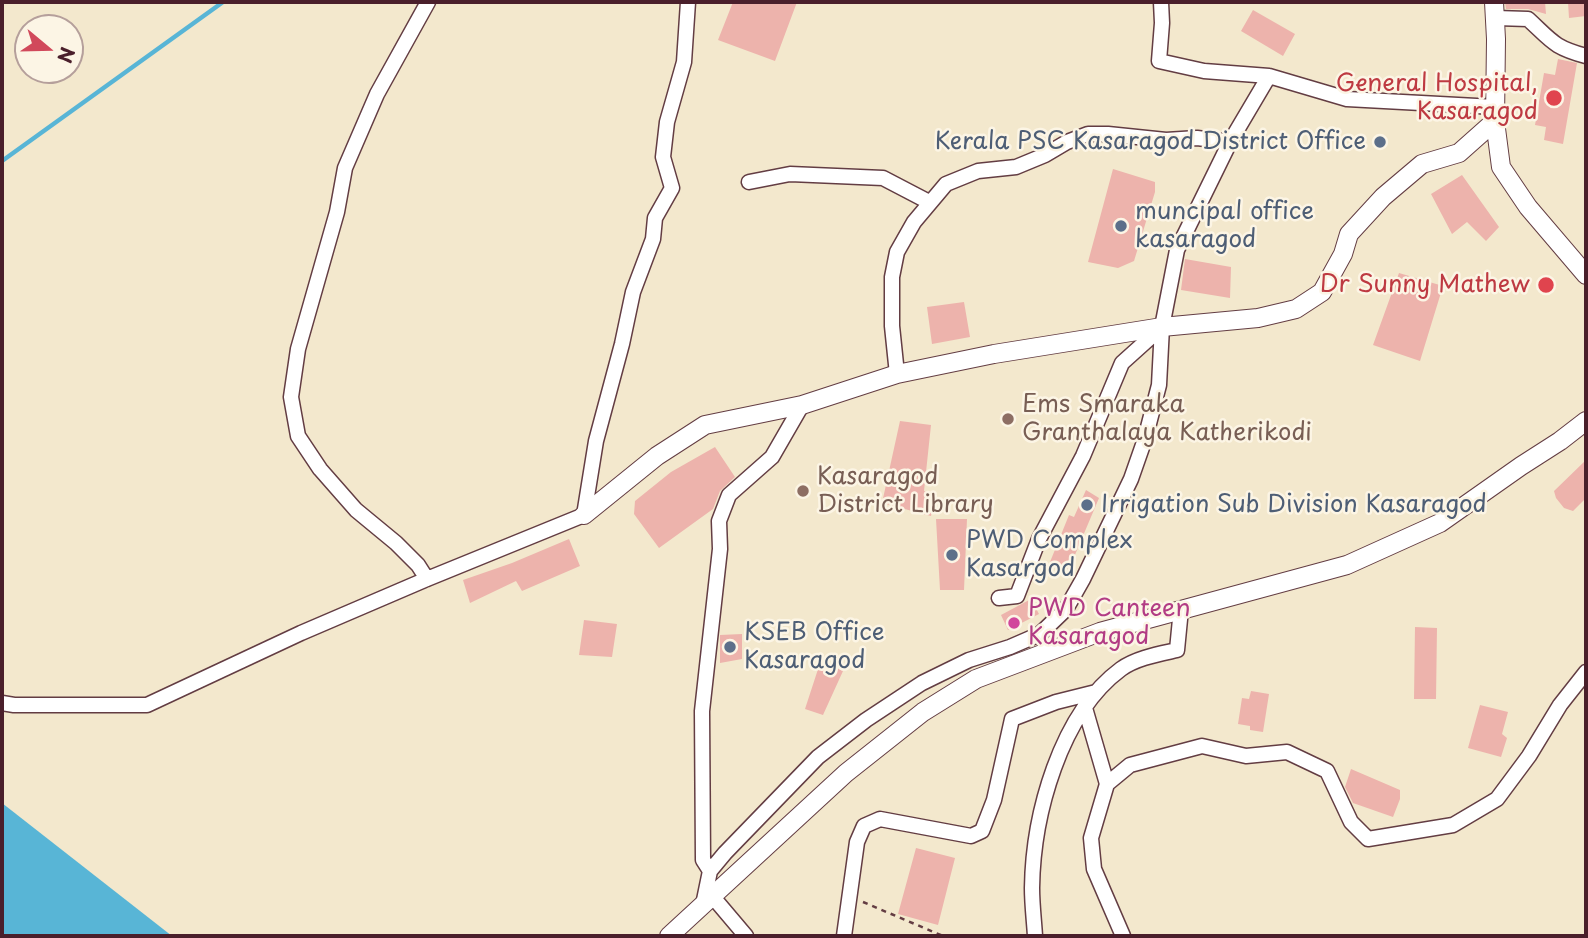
<!DOCTYPE html>
<html>
<head>
<meta charset="utf-8">
<style>
	body { margin:0 }
	#map { position:relative; width:1588px; height:938px; overflow:hidden; background:#f3e8cd; font-family:"Playpen Sans",sans-serif }
	canvas { display:block }
	.frame { position:absolute; inset:0; border:4px solid #4a1f2b; pointer-events:none }
	.north { position:absolute; left:14px; top:14px; width:70px; height:70px; box-sizing:border-box; background:#fcf5e5; border:2px solid #b59f9b; border-radius:50%; rotate:109deg; font-size:19px; font-weight:700; line-height:28px; text-align:center; color:#4a1f2b }
	.north::after { content:''; display:block; margin:auto; width:24px; height:32px; background:#d1495b; clip-path:polygon(50% 0,100% 100%,50% 72%,0 100%) }
</style>
</head>
<body>
<div id="map">
<canvas width="1588" height="938"></canvas>
<div class="frame"></div>
<div class="north">N</div>
</div>
<script>
const context = document.querySelector('canvas').getContext('2d');
context.lineJoin = 'round';
function paint(path, color) { context.fillStyle = color; context.fill(path, 'evenodd'); }
function trace(path, color, width, dash) { context.strokeStyle = color; context.lineWidth = width; context.lineCap = dash ? 'butt' : 'round'; context.setLineDash(dash || []); context.stroke(path); }
function drawText(font, color, halo, rows, align = 'center') {
  context.font = font + ' "Playpen Sans",sans-serif'; context.lineWidth = 5; context.setLineDash([]); context.textBaseline = 'middle'; context.strokeStyle = halo; context.fillStyle = color; for (const [text, x, y, turn = 0] of rows) {
    context.save(); context.translate(x, y); context.rotate((+turn || 0) * Math.PI / 180); context.textAlign = isNaN(turn) ? turn : align; if (halo) context.strokeText(text, 0, 0); context.fillText(text, 0, 0); context.restore();
  }
}
paint(new Path2D(`
	M2,803L172,936H2Z`), '#58b5d6');
trace(new Path2D(`
	M2,161L223,2`), '#58b5d6', 4.5);
paint(new Path2D(`
	M733,2H797L775,61L718,40Z
	M1505,2H1545L1546,14L1528,9H1506Z
	M1568,2H1586V16L1569,18Z
	M1253,10L1295,34L1283,56L1241,31Z
	M1558,59L1577,63L1563,144L1544,140L1546,127L1535,125L1544,73L1555,75Z
	M1113,169L1155,182V192L1134,261L1118,268L1088,262Z
	M1462,175L1499,227L1486,241L1467,222L1452,234L1431,194Z
	M1185,259L1231,267L1230,298L1181,290Z
	M1399,273L1443,286L1420,361L1373,345Z
	M964,302L970,337L932,344L927,307Z
	M900,421L931,425L924,491L935,494L931,516L882,503Z
	M715,447L735,477L720,491L713,509L659,548L634,514L635,501L671,472Z
	M1586,460V498L1573,511L1564,508L1556,498L1554,491Z
	M1086,490L1099,498L1069,569L1050,562L1069,515L1074,517Z
	M936,519H967L964,590H940Z
	M569,539L580,566L522,591L516,581L470,603L463,580L512,563Z
	M1031,599L1039,614L1008,630L1001,615Z
	M584,620L617,624L612,657L579,655Z
	M1415,627L1437,628L1436,699H1414Z
	M742,634V659L720,663V635Z
	M821,660L843,671L823,715L805,709Z
	M1251,691L1269,694L1263,732L1250,730V726L1238,724L1242,698L1249,699Z
	M1480,705L1508,712L1502,734L1507,738L1501,757L1468,748Z
	M1351,769L1400,790V799L1393,817L1353,803L1345,787Z
	M916,848L955,858L938,925L898,914Z`), '#edb3ac');
const minor = new Path2D(`
	M1161,2L1162,23L1159,61L1204,71L1269,76
	M1496,18L1528,19C1552,41 1553,47 1586,56
	M749,182L790,174L883,178L929,202
	M897,374L892,326V277L897,252L914,222L946,184L978,171L1016,167L1045,155L1067,142L1088,134H1108L1166,140L1197,138L1230,142
	M427,579L418,565L396,543L356,510L320,469L298,436L291,397L298,349L337,212L345,168L377,94L428,2
	M999,598L1017,596L1039,539L1083,456L1122,363L1162,327
	M2,703L14,705H147L301,633L427,579L584,515L596,441L622,344L633,292L653,239L655,218L672,188L663,157L667,122L684,62L688,2
	M1085,708L1107,784
	M710,871L703,860L702,711L720,549L719,521L729,495L772,457L802,405
	M713,897L746,936
	M703,905L710,871L725,853L818,757L866,720L922,683L969,660L1010,647L1040,634L1066,609L1083,579L1131,479L1145,439L1159,385L1162,327L1177,250L1230,142L1269,76L1347,99L1495,107
	M844,936L857,842L864,826L880,819L971,836L982,831L994,800L1012,719L1056,702L1096,692
	M1035,936C1034,920 1032,904 1032,888C1033,815 1060,714 1121,669C1136,658 1159,654 1177,650L1181,609
	M1123,936L1094,869L1091,838L1107,784L1130,765L1202,746L1246,756L1287,752L1327,771L1351,822L1368,839L1453,825L1497,799L1529,756L1560,705L1586,672`);
const major = new Path2D(`
	M1494,2L1496,39L1495,121L1501,167L1528,207L1586,275
	M584,515L657,456L705,425L802,405L897,374L994,354L1162,327L1258,318L1296,309L1322,292L1343,254L1349,234L1383,197L1422,164L1459,153L1495,121
	M669,936L846,773L923,712L976,679L1100,632L1347,565L1440,523L1521,466L1560,441L1586,421`);
trace(minor, '#633d43', 17);
trace(major, '#633d43', 20);
trace(new Path2D(`
	M863,902L943,936`), '#633d43', 2.5, [5, 5]);
trace(minor, '#fff', 14);
trace(major, '#fff', 18);
for (const [x, y, r, color] of [
	[1554,98,9,"#e0444e"],
	[1380,142,7,"#5c6f8a"],
	[1121,226,7,"#5c6f8a"],
	[1546,285,9,"#e0444e"],
	[1008,419,7,"#8d6e63"],
	[803,491,7,"#8d6e63"],
	[1087,505,7,"#5c6f8a"],
	[952,555,7,"#5c6f8a"],
	[1014,623,7,"#d1479c"],
	[730,647,7,"#5c6f8a"]
]) { const dot = new Path2D(); dot.arc(x, y, r, 0, 2 * Math.PI); context.fillStyle = color; context.fill(dot); trace(dot, '#fcf5e5', 2.5); }
drawText('24px', '#be3a42', '#fcf5e5', [
	["General Hospital,",1538,84],
	["Kasaragod",1538,112],
	["Dr Sunny Mathew",1530,285]
], 'right');
drawText('24px', '#4e5e75', '#fcf5e5', [
	["Kerala PSC Kasaragod District Office",1366,142,"right"],
	["muncipal office",1135,212],
	["kasaragod",1135,240],
	["Irrigation Sub Division Kasaragod",1101,505],
	["PWD Complex",966,541],
	["Kasargod",966,569],
	["KSEB Office",744,633],
	["Kasaragod",744,661]
], 'left');
drawText('24px', '#785e54', '#fcf5e5', [
	["Ems Smaraka",1022,405],
	["Granthalaya Katherikodi",1022,433],
	["Kasaragod",817,477],
	["District Library",817,505]
], 'left');
drawText('24px', '#b23c85', '#fcf5e5', [
	["PWD Canteen",1028,609],
	["Kasaragod",1028,637]
], 'left');
</script>
</body>
</html>
